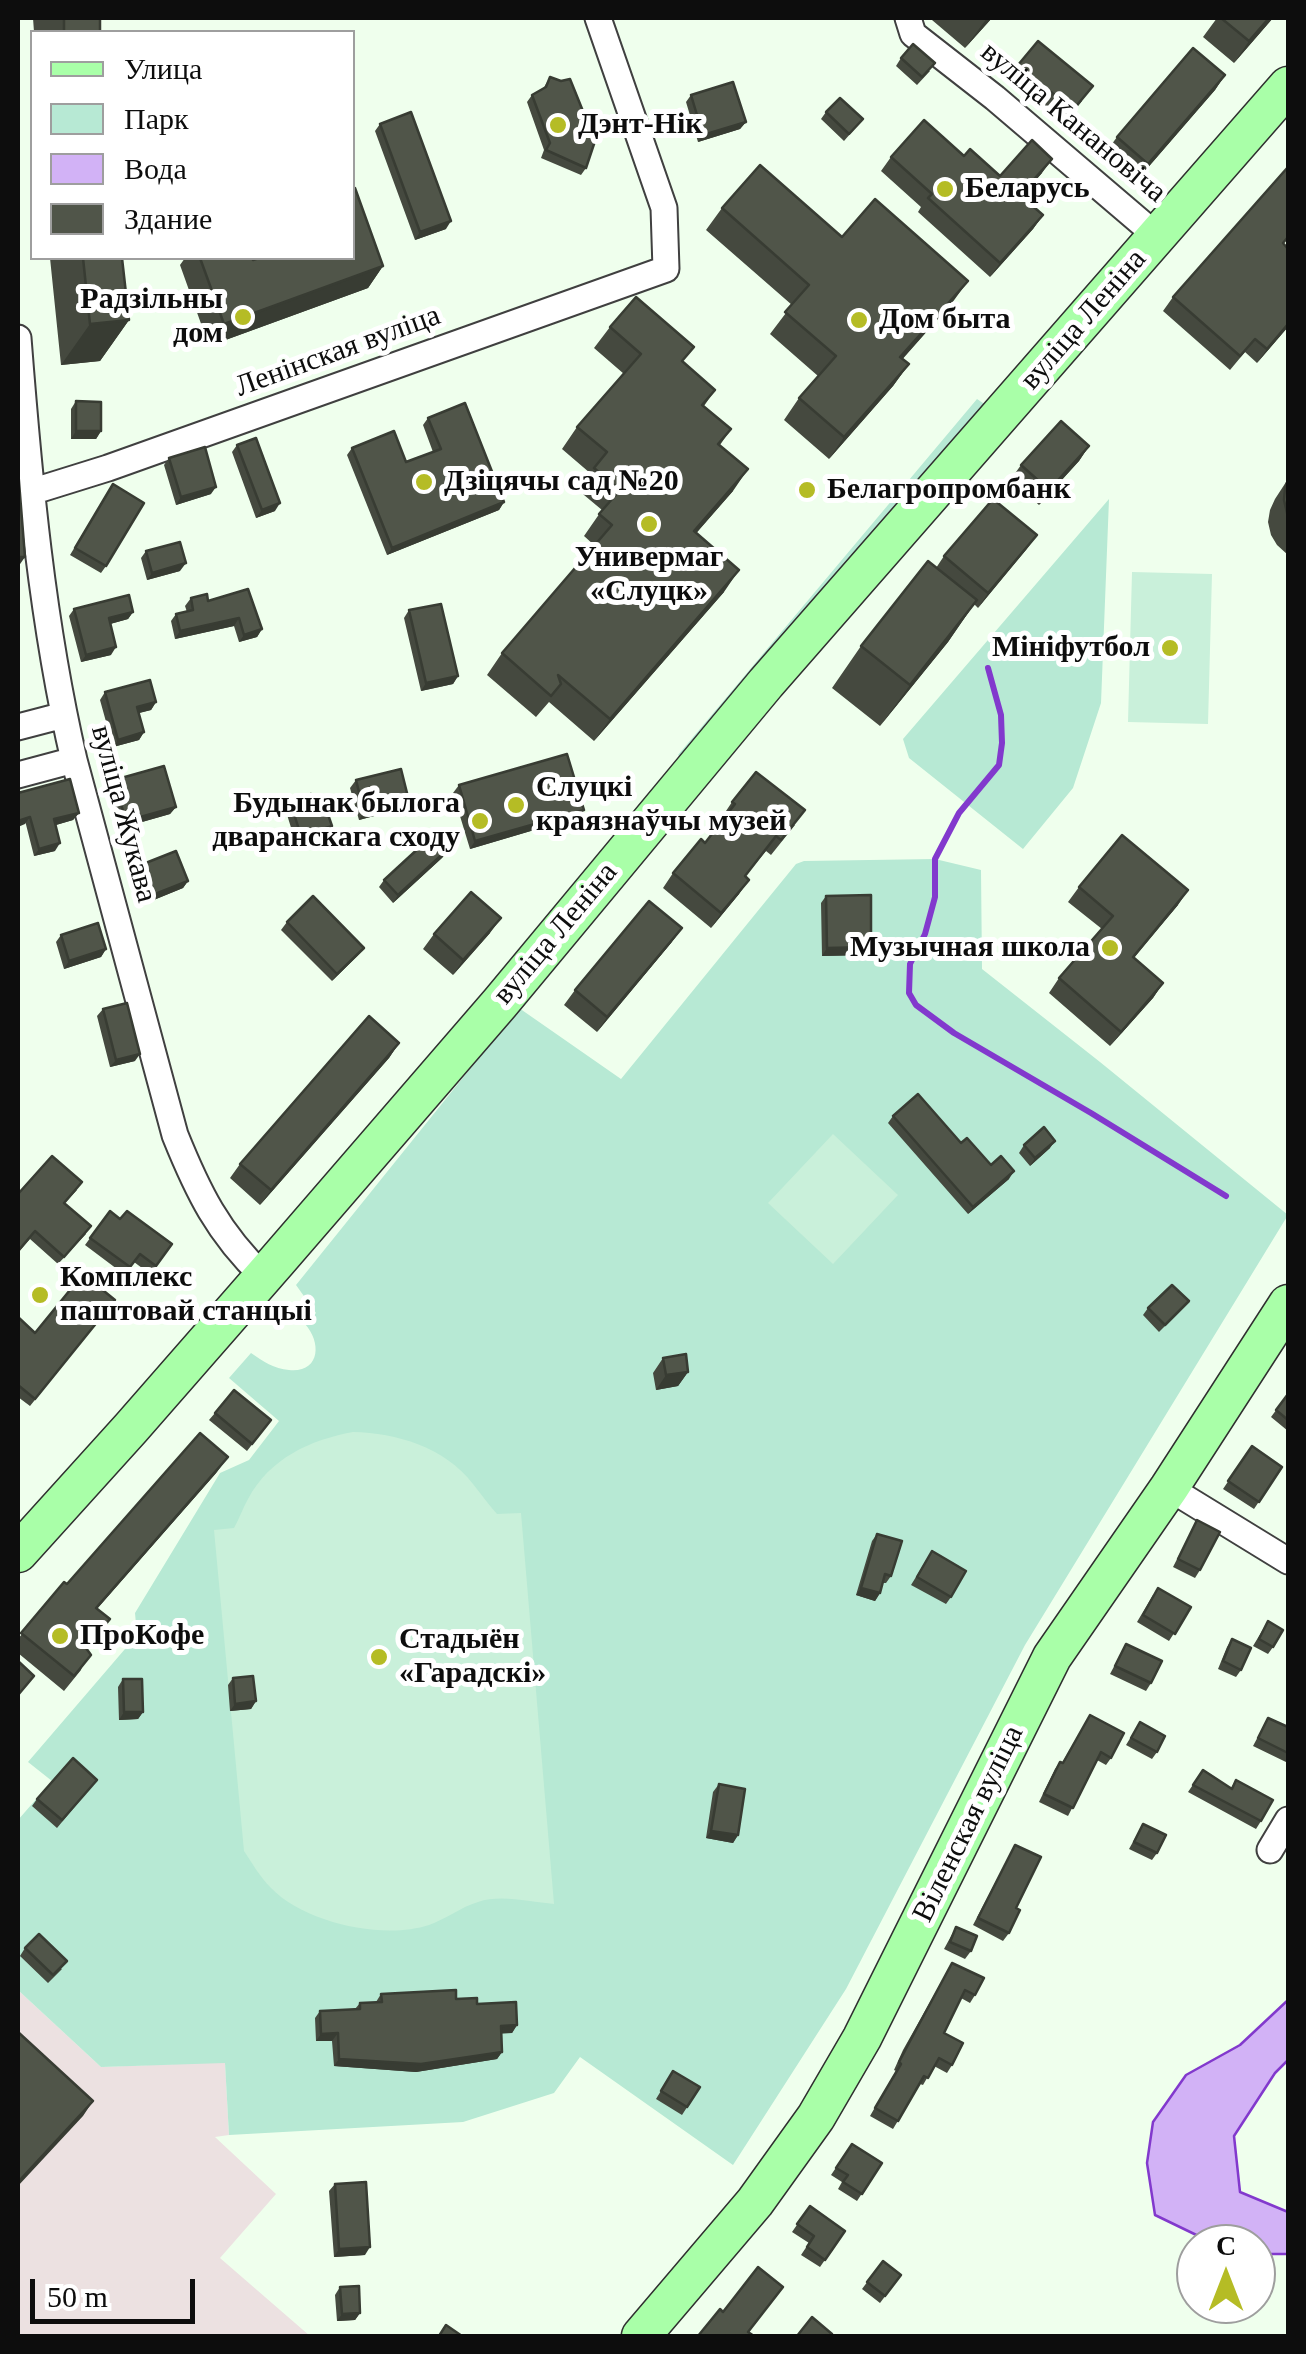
<!DOCTYPE html>
<html>
<head>
<meta charset="utf-8">
<style>
	body { margin:0 }
	#map { position:relative; width:1306px; height:2354px; overflow:hidden; background:#efffed; font-family:Georgia,serif }
	canvas { display:block }
	.frame { position:absolute; inset:0; border:20px solid #0d0d0d; pointer-events:none }
	.legend { position:absolute; left:30px; top:30px; width:325px; height:230px; box-sizing:border-box; background:#fff; border:2px solid #9e9e9e; margin:0; padding:12px 18px; list-style:none; font-size:30px; color:#0d0d0d }
	.legend li { display:flex; align-items:center; gap:20px; height:50px }
	.legend b { width:50px; border:2px solid #9e9e9e }
	.north { position:absolute; left:1176px; top:2224px; width:100px; height:100px; box-sizing:border-box; background:#fff; border:2px solid #9e9e9e; border-radius:50%; rotate:0deg; font-size:28px; font-weight:700; line-height:40px; text-align:center; color:#0d0d0d }
	.north::after { content:''; display:block; margin:auto; width:35px; height:45px; background:#b5bc25; clip-path:polygon(50% 0,100% 100%,50% 72%,0 100%) }
	.scale { position:absolute; left:30px; top:2279px; width:165px; height:45px; box-sizing:border-box; border:5px solid #0d0d0d; border-top:0; padding-left:12px; font-size:30px; line-height:35px; white-space:nowrap; color:#0d0d0d; -webkit-text-stroke:8px #fff; paint-order:stroke }
</style>
</head>
<body>
<div id="map">
<canvas width="1306" height="2354"></canvas>
<div class="frame"></div>
<ul class="legend">
<li><b style="height:12px;background:#a9ffa8"></b>Улица</li>
<li><b style="height:28px;background:#b7e9d4"></b>Парк</li>
<li><b style="height:28px;background:#d2b2f6"></b>Вода</li>
<li><b style="height:28px;background:#505549"></b>Здание</li>
</ul>
<div class="north">С</div>
<div class="scale">50 m</div>
</div>
<script>
const context = document.querySelector('canvas').getContext('2d');
context.lineJoin = 'round';
function paint(path, color) { context.fillStyle = color; context.fill(path, 'evenodd'); }
function trace(path, color, width, dash) { context.strokeStyle = color; context.lineWidth = width; context.lineCap = dash ? 'butt' : 'round'; context.setLineDash(dash || []); context.stroke(path); }
function drawText(font, color, halo, rows, align = 'center') {
  context.font = font + ' Georgia,serif'; context.lineWidth = 10; context.setLineDash([]); context.textBaseline = 'middle'; context.strokeStyle = halo; context.fillStyle = color; for (const [text, x, y, turn = 0] of rows) {
    context.save(); context.translate(x, y); context.rotate((+turn || 0) * Math.PI / 180); context.textAlign = isNaN(turn) ? turn : align; if (halo) context.strokeText(text, 0, 0); context.fillText(text, 0, 0); context.restore();
  }
}
paint(new Path2D(`
	M18,1990L101,2067L225,2062L229,2135L215,2137L276,2194L220,2258L310,2336H18Z`), '#ece1e1');
paint(new Path2D(`
	M977,399L986,405L684,760L678,755Z
	M1109,499L1101,703L1073,788L1023,849L909,758L903,739Z
	M935,859L981,870L982,969L1100,1062L1288,1215L1025,1645L846,1989L733,2165L580,2057L554,2093L463,2122L229,2135L225,2063L101,2067L18,1990V1820L52,1781L28,1762L137,1635L135,1613L220,1473L249,1460L279,1421L229,1378L251,1353C263,1361 274,1369 289,1370C320,1373 322,1343 305,1324L316,1313L296,1285L519,1008L621,1079L796,864L804,861Z`), '#b7e9d4');
paint(new Path2D(`
	M1132,572L1212,574L1208,724L1128,722Z
	M833,1134L898,1195L833,1264L768,1203Z
	M353,1432C396,1433 445,1447 473,1484C481,1494 488,1504 497,1514L521,1513L554,1904C531,1902 500,1894 478,1902C461,1907 446,1919 429,1925C383,1940 305,1923 271,1888C260,1877 252,1863 244,1851L214,1530L234,1528C239,1519 243,1508 248,1499C270,1458 310,1440 353,1432Z`), '#c9f0da');
const water = new Path2D(`
	M1288,2000V2060L1275,2073L1234,2136L1240,2192L1288,2212V2254H1256V2244H1215L1155,2215L1147,2163L1153,2122L1186,2075L1240,2045Z`);
paint(water, '#d2b2f6');
trace(water, '#8239cd', 2.5);
trace(new Path2D(`
	M988,668L1001,715L1002,743L999,765L959,813L935,859V897L925,934L910,964L909,993L916,1005L954,1033L1091,1113L1226,1196`), '#8239cd', 6);
const street = new Path2D(`
	M908,18L913,34L995,98L1158,237
	M18,338C29,479 42,622 74,760L175,1135C198,1192 218,1233 263,1276
	M31,492L108,468L666,269L664,208L598,18
	M18,727L64,715
	M18,775L74,760
	M1169,1488L1288,1561
	M1270,1850L1288,1820`);
const secondary = new Path2D(`
	M18,1553L131,1428L277,1261L500,1003L766,683L1288,86
	M641,2336L755,2202L816,2117L862,2038L1052,1657L1169,1488L1288,1304`);
trace(street, '#404040', 29);
trace(secondary, '#2f2f2f', 41);
trace(street, '#fff', 25);
trace(secondary, '#a9ffa8', 38);
paint(new Path2D(`
	M33,18H100V32H34Z
	M933,18H992L965,48L932,20Z
	M1217,18H1273L1234,63L1203,37Z
	M901,58L930,71L917,85L896,66Z
	M1018,65L1082,101L1063,125L1008,80Z
	M1225,75L1215,90L1138,179L1106,152L1117,137Z
	M550,77L586,168L581,175L541,158L544,150L527,102L532,95L543,89Z
	M691,95L746,122L740,129L698,142L686,102Z
	M826,112L863,119L844,141L821,119Z
	M380,124L446,229L415,240L375,131Z
	M964,156L1000,176L1042,173L1022,196L1043,215L1033,229L990,277L918,212L921,207L881,171L891,157Z
	M722,208L842,237L952,303L902,359L909,364L893,386L829,459L784,420L799,398L818,376L770,334L792,305L706,230Z
	M1284,245L1288,249V330L1287,328L1257,363L1245,352L1230,370L1163,311L1173,297Z
	M50,258H122L129,320L100,361L61,365Z
	M185,258H252L253,260L383,266L368,288L209,346L180,265Z
	M610,327L683,362L715,390L704,406L731,429L720,445L733,491L696,533L724,592L594,741L549,702L536,717L487,675L502,653L594,545L584,536L602,510L578,490L590,473L562,449L577,427L624,374L594,348Z
	M76,401L101,431L96,439H71V409Z
	M428,418L504,502L499,510L387,555L347,455L352,448L406,462L433,452L423,425Z
	M237,445L275,511L256,518L232,452Z
	M1089,446L1079,461L1039,505L1011,479L1021,465Z
	M169,458L211,494L176,505L164,465Z
	M1288,479V555L1277,545L1271,535L1268,522L1270,510L1275,499Z
	M108,492L106,566L101,573L70,555Z
	M1037,535L978,608L974,604L948,642L880,726L832,688L861,646L936,568L944,556Z
	M146,551L180,571L147,580L141,558Z
	M191,598L208,601L262,629L257,637L239,642L234,626L175,639L171,621L176,614L187,612L185,606Z
	M74,609L133,612L128,619L110,624L111,655L81,662L69,616Z
	M409,610L458,676L453,684L421,691L404,618Z
	M105,692L156,702L151,710L138,713L144,732L139,740L113,747L100,700Z
	M114,780L176,807L170,814L121,828L109,788Z
	M356,780L409,801L404,808L359,820L350,788Z
	M459,785L578,817L470,849L453,793Z
	M18,793L79,813L73,820L56,825L55,851L34,856Z
	M290,801L314,803L332,826L327,834L296,844L285,808Z
	M732,802L795,825L771,855L766,851L745,876L739,894L711,928L663,888L673,873L705,843L724,818L722,817Z
	M443,857L393,903L379,887L384,880Z
	M133,868L188,881L183,888L139,906L128,875Z
	M1079,887L1178,905L1134,958L1163,983L1153,998L1110,1046L1049,993L1059,978L1102,929L1068,902Z
	M826,896L871,947L866,955L822,956L821,903Z
	M287,922L358,955L332,981L281,930Z
	M682,928L671,943L597,1032L564,1005L575,990Z
	M490,933L453,975L423,949L434,934Z
	M61,935L106,949L101,957L64,969L56,942Z
	M103,1009L135,1061L110,1067L97,1016Z
	M399,1043L389,1058L260,1205L230,1178L240,1164Z
	M893,1116L961,1143L1009,1179L968,1214L888,1123Z
	M1024,1145L1050,1148L1030,1166L1019,1153Z
	M77,1190L65,1203L86,1234L58,1264L30,1239L18,1253V1194Z
	M110,1211L120,1219L172,1244L150,1274L134,1262L125,1275L85,1245Z
	M115,1300L30,1406L18,1397V1317L35,1333Z
	M1148,1308H1183L1159,1332L1143,1315Z
	M663,1358L688,1372L678,1386L656,1390L653,1373Z
	M1288,1394V1431L1271,1417Z
	M215,1413L271,1420L247,1451L209,1420Z
	M1252,1446L1282,1467L1254,1509L1223,1489Z
	M217,1472L97,1609L110,1619L87,1649L81,1670L64,1691L18,1653V1639L64,1582L67,1584Z
	M1197,1520L1200,1570L1195,1578L1173,1567Z
	M877,1534L891,1576L886,1583H883L880,1593L875,1601L856,1595L872,1541Z
	M932,1551L951,1597L946,1604L911,1585Z
	M1153,1595L1191,1607L1169,1641L1137,1622Z
	M1268,1621L1273,1647L1268,1654L1253,1646Z
	M1232,1639L1241,1670L1236,1677L1218,1669L1227,1647Z
	M1126,1644L1151,1683L1146,1691L1110,1674Z
	M233,1678L256,1701L251,1709L230,1711L228,1685Z
	M123,1679L143,1712L138,1719L119,1720L118,1687Z
	M1090,1715L1111,1758L1106,1765L1097,1760L1068,1816L1039,1802L1055,1769L1060,1762L1062,1763Z
	M1268,1718L1288,1727V1763L1253,1746Z
	M1140,1722L1157,1752L1152,1759L1126,1745Z
	M1203,1770L1231,1788L1236,1780L1261,1821L1256,1829L1188,1792Z
	M97,1780L57,1828L32,1806L37,1799Z
	M719,1784L738,1835L733,1843L706,1838L713,1792Z
	M1143,1824L1157,1853L1152,1860L1129,1849Z
	M1015,1845L1016,1908L1009,1933L1003,1941L973,1925Z
	M956,1927L971,1951L965,1959L944,1949Z
	M25,1948L62,1969L48,1983L20,1956Z
	M952,1963L975,1995L970,2003L961,1998L944,2033L952,2065L947,2073L934,2066L923,2085L920,2084L893,2129L870,2116L896,2071L894,2070L903,2050Z
	M381,1994L456,1999L477,2004L517,2025L512,2033H501L502,2052L497,2059L416,2072L334,2066L332,2041H316L315,2018L320,2011L355,2009L360,2003L376,2002Z
	M673,2071L700,2087L682,2115L656,2099Z
	M852,2144L882,2163L857,2201L838,2189L842,2182L831,2175Z
	M335,2184L365,2255L334,2257L329,2191Z
	M810,2206L845,2231L820,2267L801,2255L809,2243L792,2232Z
	M883,2261L901,2275L880,2303L862,2289Z
	M340,2287L360,2313L355,2320L337,2321L335,2295Z`), '#45493f');
paint(new Path2D(`
	M987,18H992L965,48Z
	M1269,18H1273L1234,63L1249,41Z
	M1225,75L1215,90L1138,179L1148,164Z
	M746,122L740,129L698,142L703,135Z
	M1052,159L1042,173L1010,209L1020,195Z
	M1043,215L1033,229L990,277L1000,263Z
	M451,221L446,229L415,240L420,232Z
	M383,266L368,288L209,346L224,324Z
	M968,281L952,303L885,379L900,357Z
	M129,320L100,361L61,365L90,324Z
	M1288,324V327L1257,363L1267,349Z
	M909,364L893,386L829,459L844,437Z
	M76,431H101L96,439H71Z
	M1089,446L1079,461L1039,505L1049,490Z
	M748,469L733,491L679,553L694,531Z
	M216,487L211,494L176,505L181,497Z
	M504,502L499,510L387,555L392,548Z
	M280,503L275,511L256,518L262,510Z
	M1037,535L1026,550L978,608L988,593Z
	M18,557H25L18,567Z
	M186,563L180,571L147,580L152,573Z
	M739,570L724,592L594,741L610,719Z
	M977,600L948,642L880,726L910,685Z
	M133,612L128,619L103,626L109,618Z
	M239,618L234,626L175,639L180,631Z
	M262,629L257,637L239,642L244,635Z
	M116,647L111,655L81,662L86,655Z
	M458,676L453,684L421,691L426,683Z
	M156,702L151,710L132,715L137,707Z
	M144,732L139,740L113,747L118,740Z
	M409,801L404,808L359,820L364,812Z
	M176,807L170,814L121,828L126,821Z
	M584,810L578,817L470,849L475,841Z
	M79,813L73,820L49,827L54,819Z
	M30,817L25,824L18,827V821Z
	M332,826L327,834L296,844L301,836Z
	M60,843L55,851L34,856L39,849Z
	M448,849L443,857L393,903L398,895Z
	M749,880L739,894L711,928L721,913Z
	M188,881L183,888L139,906L145,898Z
	M1188,890L1178,905L1122,971L1133,957Z
	M501,918L490,933L453,975L463,960Z
	M682,928L671,943L597,1032L607,1017Z
	M871,947L866,955L822,956L827,948Z
	M364,948L358,955L332,981L337,974Z
	M106,949L101,957L64,969L69,961Z
	M1163,983L1153,998L1110,1046L1121,1032Z
	M399,1043L389,1058L260,1205L271,1190Z
	M140,1054L135,1061L110,1067L116,1060Z
	M1055,1141L1050,1148L1030,1166L1035,1158Z
	M1014,1171L1009,1179L968,1214L973,1207Z
	M688,1372L678,1386L656,1390L666,1375Z
	M228,1457L217,1472L85,1622L96,1608Z
	M861,1588L880,1593L875,1601L856,1595Z
	M256,1701L251,1709L230,1711L235,1704Z
	M124,1712H143L138,1719L119,1720Z
	M711,1831L738,1835L733,1843L706,1838Z
	M517,2025L512,2033L496,2034L501,2026Z
	M338,2033L332,2041H316L321,2034Z
	M502,2052L497,2059L416,2072L334,2066L339,2059Z
	M93,2101L83,2116L18,2186V2182Z
	M370,2247L365,2255L334,2257L339,2249Z
	M360,2313L355,2320L337,2321L342,2314Z`), '#383c33');
const building = new Path2D(`
	M64,18H100V32H64Z
	M1221,18H1269L1249,41Z
	M1038,41L1093,86L1073,110L1018,65Z
	M913,44L935,63L922,77L901,58Z
	M1193,48L1225,75L1148,164L1117,137Z
	M550,77L561,81L570,79L595,141L586,168L546,150L550,143L532,95L546,87Z
	M733,82L746,122L703,135L691,95Z
	M840,98L863,119L849,134L826,112Z
	M411,112L451,221L420,232L380,124Z
	M924,120L964,156L970,149L1000,176L1032,140L1052,159L1020,195L1043,215L1000,263L928,198L932,194L891,157Z
	M760,165L842,237L875,199L968,281L900,357L909,364L844,437L799,398L836,356L785,312L809,285L722,208Z
	M1288,167V237L1283,243L1288,249V324L1267,349L1255,339L1240,356L1173,297Z
	M352,188H355L383,266L224,324L200,258H252L253,260L259,258H352Z
	M83,258H122L129,320L90,324Z
	M636,297L694,347L682,361L715,390L702,405L731,429L718,444L748,469L694,531L739,570L610,719L558,675L561,684L551,696L502,653L612,525L599,514L620,490L594,468L607,452L577,427L641,354L610,327Z
	M76,401L101,402V431H76Z
	M465,403L504,502L392,548L352,448L394,431L406,462L441,449L428,418Z
	M1061,421L1089,446L1049,490L1021,465Z
	M256,438L280,503L262,510L237,445Z
	M205,447L216,487L181,497L169,458Z
	M18,469L25,557H18Z
	M1288,480V517L1284,500L1285,488Z
	M113,484L144,503L106,566L75,548Z
	M993,499L1037,535L988,593L944,556Z
	M180,542L186,563L152,573L146,551Z
	M928,561L977,600L910,685L861,646Z
	M248,589L262,629L244,635L239,618L180,631L176,614L193,610L191,598L207,594L208,601Z
	M129,595L133,612L109,618L116,647L86,655L74,609Z
	M441,604L458,676L426,683L409,610Z
	M150,680L156,702L137,707L144,732L118,740L105,692Z
	M567,754L584,810L475,841L459,785Z
	M164,766L176,807L126,821L114,780Z
	M401,769L409,801L364,812L356,780Z
	M756,772L805,810L781,840L776,836L745,876L749,880L721,913L673,873L701,839L705,843L735,804L732,802Z
	M70,779L79,813L54,819L60,843L39,849L30,817L18,821V793Z
	M311,794L314,803L323,800L332,826L301,836L290,801Z
	M434,834L448,849L398,895L384,880Z
	M1122,835L1188,890L1133,957L1163,983L1121,1032L1059,978L1113,916L1079,887Z
	M176,851L188,881L145,898L133,868Z
	M471,892L501,918L463,960L434,934Z
	M871,895V947L827,948L826,896Z
	M313,896L364,948L337,974L287,922Z
	M649,901L682,928L607,1017L575,990Z
	M98,923L106,949L69,961L61,935Z
	M127,1003L140,1054L116,1060L103,1009Z
	M369,1016L399,1043L271,1190L240,1164Z
	M918,1094L961,1143L967,1138L991,1165L1001,1156L1014,1171L973,1207L893,1116Z
	M1044,1127L1055,1141L1035,1158L1024,1145Z
	M52,1156L82,1182L64,1203L91,1226L64,1257L35,1231L18,1251V1194Z
	M110,1211L120,1219L127,1211L172,1244L156,1266L140,1254L130,1267L90,1238Z
	M83,1274L115,1300L35,1399L18,1385V1317L35,1333Z
	M1172,1285L1189,1301L1165,1325L1148,1308Z
	M686,1354L688,1372L666,1375L663,1358Z
	M234,1390L271,1420L252,1444L215,1413Z
	M1288,1394V1420L1276,1410Z
	M200,1433L228,1457L96,1608L110,1619L86,1648L91,1655L74,1676L21,1633L64,1582L67,1584Z
	M1252,1446L1282,1467L1259,1502L1228,1481Z
	M1197,1520L1220,1532L1200,1570L1178,1559Z
	M877,1534L902,1541L891,1576L885,1574L880,1593L861,1588Z
	M932,1551L966,1571L951,1597L917,1577Z
	M1158,1588L1191,1607L1175,1634L1143,1615Z
	M1268,1621L1283,1630L1273,1647L1259,1639Z
	M1232,1639L1251,1648L1241,1670L1223,1661Z
	M1126,1644L1162,1661L1151,1683L1115,1666Z
	M18,1661L34,1676L18,1695Z
	M253,1676L256,1701L235,1704L233,1678Z
	M123,1679H142L143,1712H124Z
	M1090,1715L1124,1733L1111,1758L1101,1752L1073,1808L1044,1794L1060,1762L1063,1763Z
	M1268,1718L1288,1727V1753L1258,1738Z
	M1140,1722L1165,1736L1157,1752L1131,1738Z
	M73,1758L97,1780L62,1820L37,1799Z
	M1203,1770L1232,1789L1236,1780L1273,1800L1261,1821L1193,1785Z
	M719,1784L745,1789L738,1835L711,1831Z
	M1143,1824L1166,1835L1157,1853L1134,1842Z
	M1015,1845L1041,1857L1016,1908L1020,1910L1009,1933L978,1918Z
	M956,1927L977,1936L971,1951L950,1942Z
	M39,1934L67,1961L53,1975L25,1948Z
	M952,1963L984,1978L975,1995L965,1990L944,2033L963,2043L952,2065L939,2058L928,2078L924,2076L898,2121L875,2108L901,2064L899,2062L909,2043Z
	M456,1990V1999L477,1998V2004L516,2002L517,2025L501,2026L502,2052L421,2064L339,2059L338,2033L321,2034L320,2011L360,2009V2003L382,2002L381,1994Z
	M18,2032L93,2101L18,2182Z
	M673,2071L700,2087L687,2107L661,2091Z
	M852,2144L882,2163L862,2194L843,2182L848,2175L836,2168Z
	M366,2182L370,2247L339,2249L335,2184Z
	M810,2206L845,2231L825,2260L807,2247L814,2236L797,2224Z
	M883,2261L901,2275L885,2296L867,2282Z
	M758,2267L783,2287L748,2332L754,2336H698L720,2309L723,2312Z
	M359,2286L360,2313L342,2314L340,2287Z
	M812,2317L832,2334L830,2336H797Z
	M446,2325L462,2336H439Z`);
paint(building, '#505549');
trace(building, '#383c33', 2.5);
for (const [x, y, r, color] of [
	[558,125,10,"#b5bc25"],
	[945,189,10,"#b5bc25"],
	[243,317,10,"#b5bc25"],
	[859,320,10,"#b5bc25"],
	[424,482,10,"#b5bc25"],
	[807,490,10,"#b5bc25"],
	[649,524,10,"#b5bc25"],
	[1170,648,10,"#b5bc25"],
	[516,805,10,"#b5bc25"],
	[480,821,10,"#b5bc25"],
	[1110,948,10,"#b5bc25"],
	[40,1295,10,"#b5bc25"],
	[60,1636,10,"#b5bc25"],
	[379,1657,10,"#b5bc25"]
]) { const dot = new Path2D(); dot.arc(x, y, r, 0, 2 * Math.PI); context.fillStyle = color; context.fill(dot); trace(dot, '#fff', 4); }
drawText('30px', '#0d0d0d', '#fff', [
	["вуліца Канановіча",1073,123,40],
	["вуліца Леніна",1084,320,-49],
	["Ленінская вуліца",338,352,-20],
	["вуліца Жукава",123,814,75],
	["вуліца Леніна",556,934,-50],
	["Віленская вуліца",969,1824,-64]
]);
drawText('bold 30px', '#0d0d0d', '#fff', [
	["Дэнт-Нік",578,125],
	["Беларусь",965,189],
	["Радзільны",223,300,"right"],
	["дом",223,334,"right"],
	["Дом быта",879,320],
	["Дзіцячы сад №20",444,482],
	["Белагропромбанк",827,490],
	["Универмаг",649,558,"center"],
	["«Слуцк»",649,592,"center"],
	["Мініфутбол",1150,648,"right"],
	["Слуцкі",536,788],
	["краязнаўчы музей",536,822],
	["Будынак былога",460,804,"right"],
	["дваранскага сходу",460,838,"right"],
	["Музычная школа",1090,948,"right"],
	["Комплекс",60,1278],
	["паштовай станцыі",60,1312],
	["ПроКофе",80,1636],
	["Стадыён",399,1640],
	["«Гарадскі»",399,1674]
], 'left');
</script>
</body>
</html>
